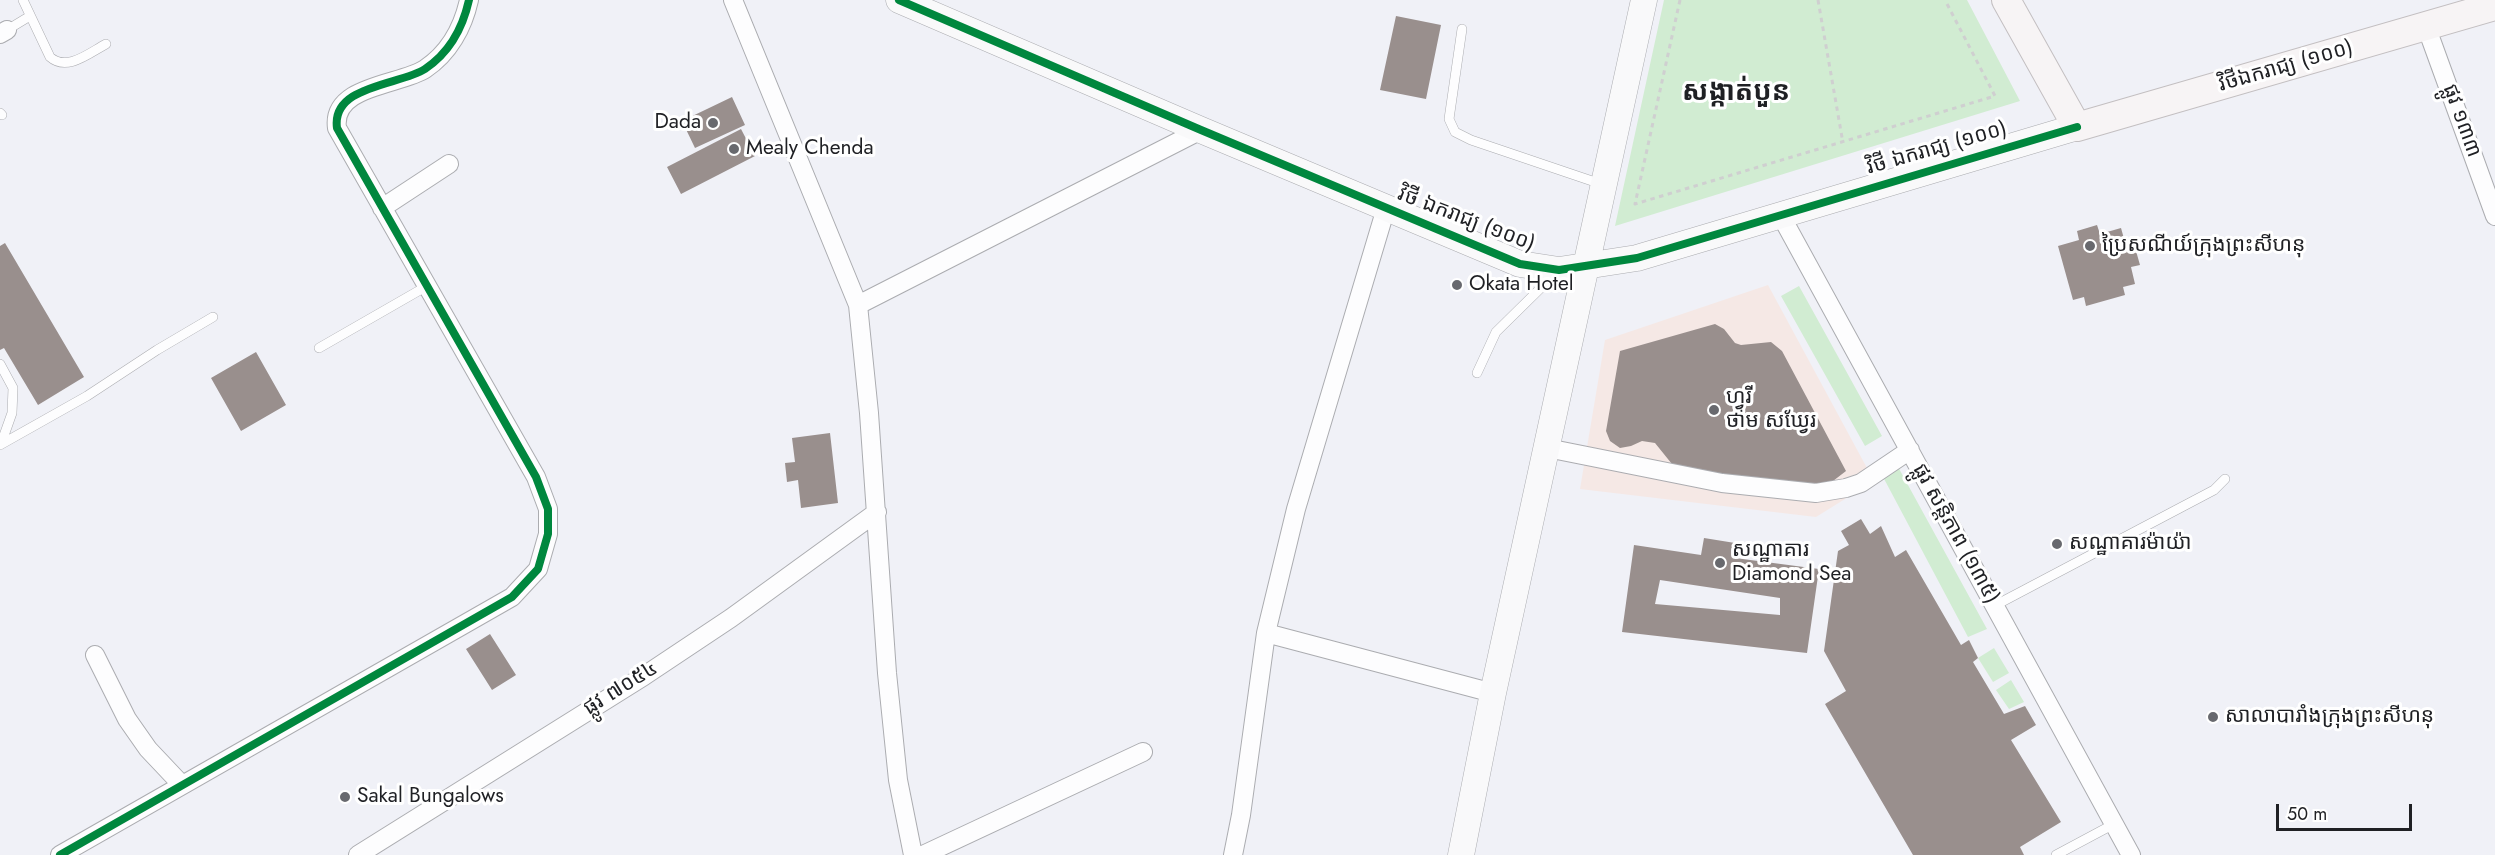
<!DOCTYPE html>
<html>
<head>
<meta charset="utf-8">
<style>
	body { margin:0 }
	#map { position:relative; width:2495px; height:855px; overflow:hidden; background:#f0f1f7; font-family:Jost,sans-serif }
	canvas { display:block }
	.scale { position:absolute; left:2276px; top:804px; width:136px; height:27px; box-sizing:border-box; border:3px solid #1f2024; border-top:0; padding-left:8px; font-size:18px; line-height:21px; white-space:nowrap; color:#1f2024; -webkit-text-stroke:4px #fff; paint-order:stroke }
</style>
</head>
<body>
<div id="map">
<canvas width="2495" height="855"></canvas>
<div class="scale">50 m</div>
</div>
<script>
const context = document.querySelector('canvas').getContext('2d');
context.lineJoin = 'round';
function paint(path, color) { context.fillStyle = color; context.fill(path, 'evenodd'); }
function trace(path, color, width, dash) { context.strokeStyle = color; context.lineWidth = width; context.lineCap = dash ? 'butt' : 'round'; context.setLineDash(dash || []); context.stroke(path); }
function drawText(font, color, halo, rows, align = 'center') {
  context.font = font + ' Jost,"Noto Sans Khmer",sans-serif'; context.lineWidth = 6; context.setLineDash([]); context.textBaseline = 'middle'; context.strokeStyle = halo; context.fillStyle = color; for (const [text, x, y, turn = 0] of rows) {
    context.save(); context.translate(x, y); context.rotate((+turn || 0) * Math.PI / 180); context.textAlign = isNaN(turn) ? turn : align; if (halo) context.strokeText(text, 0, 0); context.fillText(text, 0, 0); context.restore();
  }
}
paint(new Path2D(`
	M1768,285L1874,481L1816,517L1580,489L1605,340Z`), '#f5e8e5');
paint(new Path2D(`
	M1664,0H1967L2020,101L1615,226Z
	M1799,286L1882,436L1865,446L1781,296Z
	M1897,465L1987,629L1968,637L1882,475Z
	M1994,648L2009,673L1993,682L1978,658Z
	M2011,680L2024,702L2009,709L1996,690Z`), '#d1ecd2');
paint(new Path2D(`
	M1396,16L1441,25L1426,99L1380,90Z
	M732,97L745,125L695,148L682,121Z
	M741,129L755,156L681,194L667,167Z
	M2097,225L2100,234L2121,228L2128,253L2136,251L2140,265L2131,267L2135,284L2123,287L2125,295L2086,306L2084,297L2073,300L2058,246L2079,240L2077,231Z
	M5,243L84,377L38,405L4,348L0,350V246Z
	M1715,324L1724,329L1735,343L1741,345L1771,342L1782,351L1846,471L1833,481L1813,485L1676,469L1655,443L1642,441L1631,446L1620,448L1610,441L1606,431L1620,351Z
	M256,352L286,405L241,431L211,378Z
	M830,433L838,503L801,508L798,480L787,482L785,463L795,462L792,438Z
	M1861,519L1870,534L1881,526L1895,557L1906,550L1961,645L1969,640L1978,658L1973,662L2004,714L2025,706L2036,725L2011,740L2061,822L2020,847L2024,855H1913L1825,704L1846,691L1824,651L1838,551L1849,545L1841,531Z
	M1704,538L1735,543V558L1819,569L1807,653L1622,632L1634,545L1701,555ZM1660,580L1780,598V615L1655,604Z
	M490,634L516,675L492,690L466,649Z`), '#998f8d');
const lane = new Path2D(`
	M23,0L50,57C67,72 89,53 106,44
	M1462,29L1449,119L1455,132L1471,140L1601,184
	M7,30L30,16
	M0,113L2,115
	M319,348L427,286
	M0,364L13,388L12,413L1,444
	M1477,373L1496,332L1556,273
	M0,445L87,396L157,350L213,317
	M1994,606L2214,490L2225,479
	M2056,855L2114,824`);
const street = new Path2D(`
	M733,0L858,305L869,413L887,673L898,780L913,855
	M2426,26L2495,216
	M0,34L7,30
	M382,208L449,164
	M1780,214L2131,855
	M858,305L1201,130
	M1547,448L1722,483L1816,493L1846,488L1861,483L1910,450
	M1266,633L1493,693
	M95,655L127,719L148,749L182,785
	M60,855L512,597L538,569L548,534V509L536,477L337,128C331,85 401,85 425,69C449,53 463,27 469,0
	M358,855L644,676L731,618L877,512
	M923,855L1143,752
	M1233,855L1241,815L1266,633L1296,509L1386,208`);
const secondary = new Path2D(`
	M899,0L1201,130L1520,264L1559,270L1637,258L2077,127
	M1461,855L1493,693L1644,0`);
const primary = new Path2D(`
	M2006,0L2077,127L2495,6`);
trace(lane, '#abacb0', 10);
trace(street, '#abacb0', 20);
trace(secondary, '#abacb0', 27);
trace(primary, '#c3bfc1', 30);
trace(new Path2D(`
	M1680,0L1635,204L1995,96L1945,0
	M1818,0L1843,143`), '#cfcfd0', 3, [4.5, 4.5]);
trace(lane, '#fdfdfe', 9);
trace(street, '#fdfdfe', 18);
trace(secondary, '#f9f9fa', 26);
trace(primary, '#f7f4f5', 28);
trace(new Path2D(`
	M899,0L1201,130L1520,264L1559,270L1637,258L2077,127
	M60,855L512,597L538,569L548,534V509L536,477L337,128C331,85 401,85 425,69C449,53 463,27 469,0`), '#00873e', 8);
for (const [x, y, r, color] of [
	[713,123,6,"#68696e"],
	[734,149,6,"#68696e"],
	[2090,246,6,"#68696e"],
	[1457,285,6,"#68696e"],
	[1714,410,6,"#68696e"],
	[2057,544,6,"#68696e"],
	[1720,563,6,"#68696e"],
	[2213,717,6,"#68696e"],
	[345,797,6,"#68696e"]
]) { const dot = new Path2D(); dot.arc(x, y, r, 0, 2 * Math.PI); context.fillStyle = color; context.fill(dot); trace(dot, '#fff', 2); }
drawText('21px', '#1f2024', '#fff', [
	["វិថីឯករាជ្យ (១០០)",2286,67,-16],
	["ផ្លូវ ១៣៣",2461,121,70],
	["វិថី ឯករាជ្យ (១០០)",1937,149,-16],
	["វិថី ឯករាជ្យ (១០០)",1466,220,21],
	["ផ្លូវ សន្តិភាព (១៣៥)",1955,534,61],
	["ផ្លូវ ៧០៥៤",621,689,-32]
]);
drawText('21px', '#1f2024', '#fff', [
	["Dada",701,123,"right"],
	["Mealy Chenda",746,149],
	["ប្រៃសណីយ៍ក្រុងព្រះសីហនុ",2102,246],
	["Okata Hotel",1469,285],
	["ហ្វូរី",1726,398],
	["ថាម សឃ្វែរ",1726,422],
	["សណ្ឋាគារម៉ាយ៉ា",2069,544],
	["សណ្ឋាគារ",1732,551],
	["Diamond Sea",1732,575],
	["សាលាបារាំងក្រុងព្រះសីហនុ",2225,717],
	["Sakal Bungalows",357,797]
], 'left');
drawText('bold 27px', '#1f2024', '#fff', [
	["សង្កាត់បួន",1736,93]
]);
</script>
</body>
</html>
